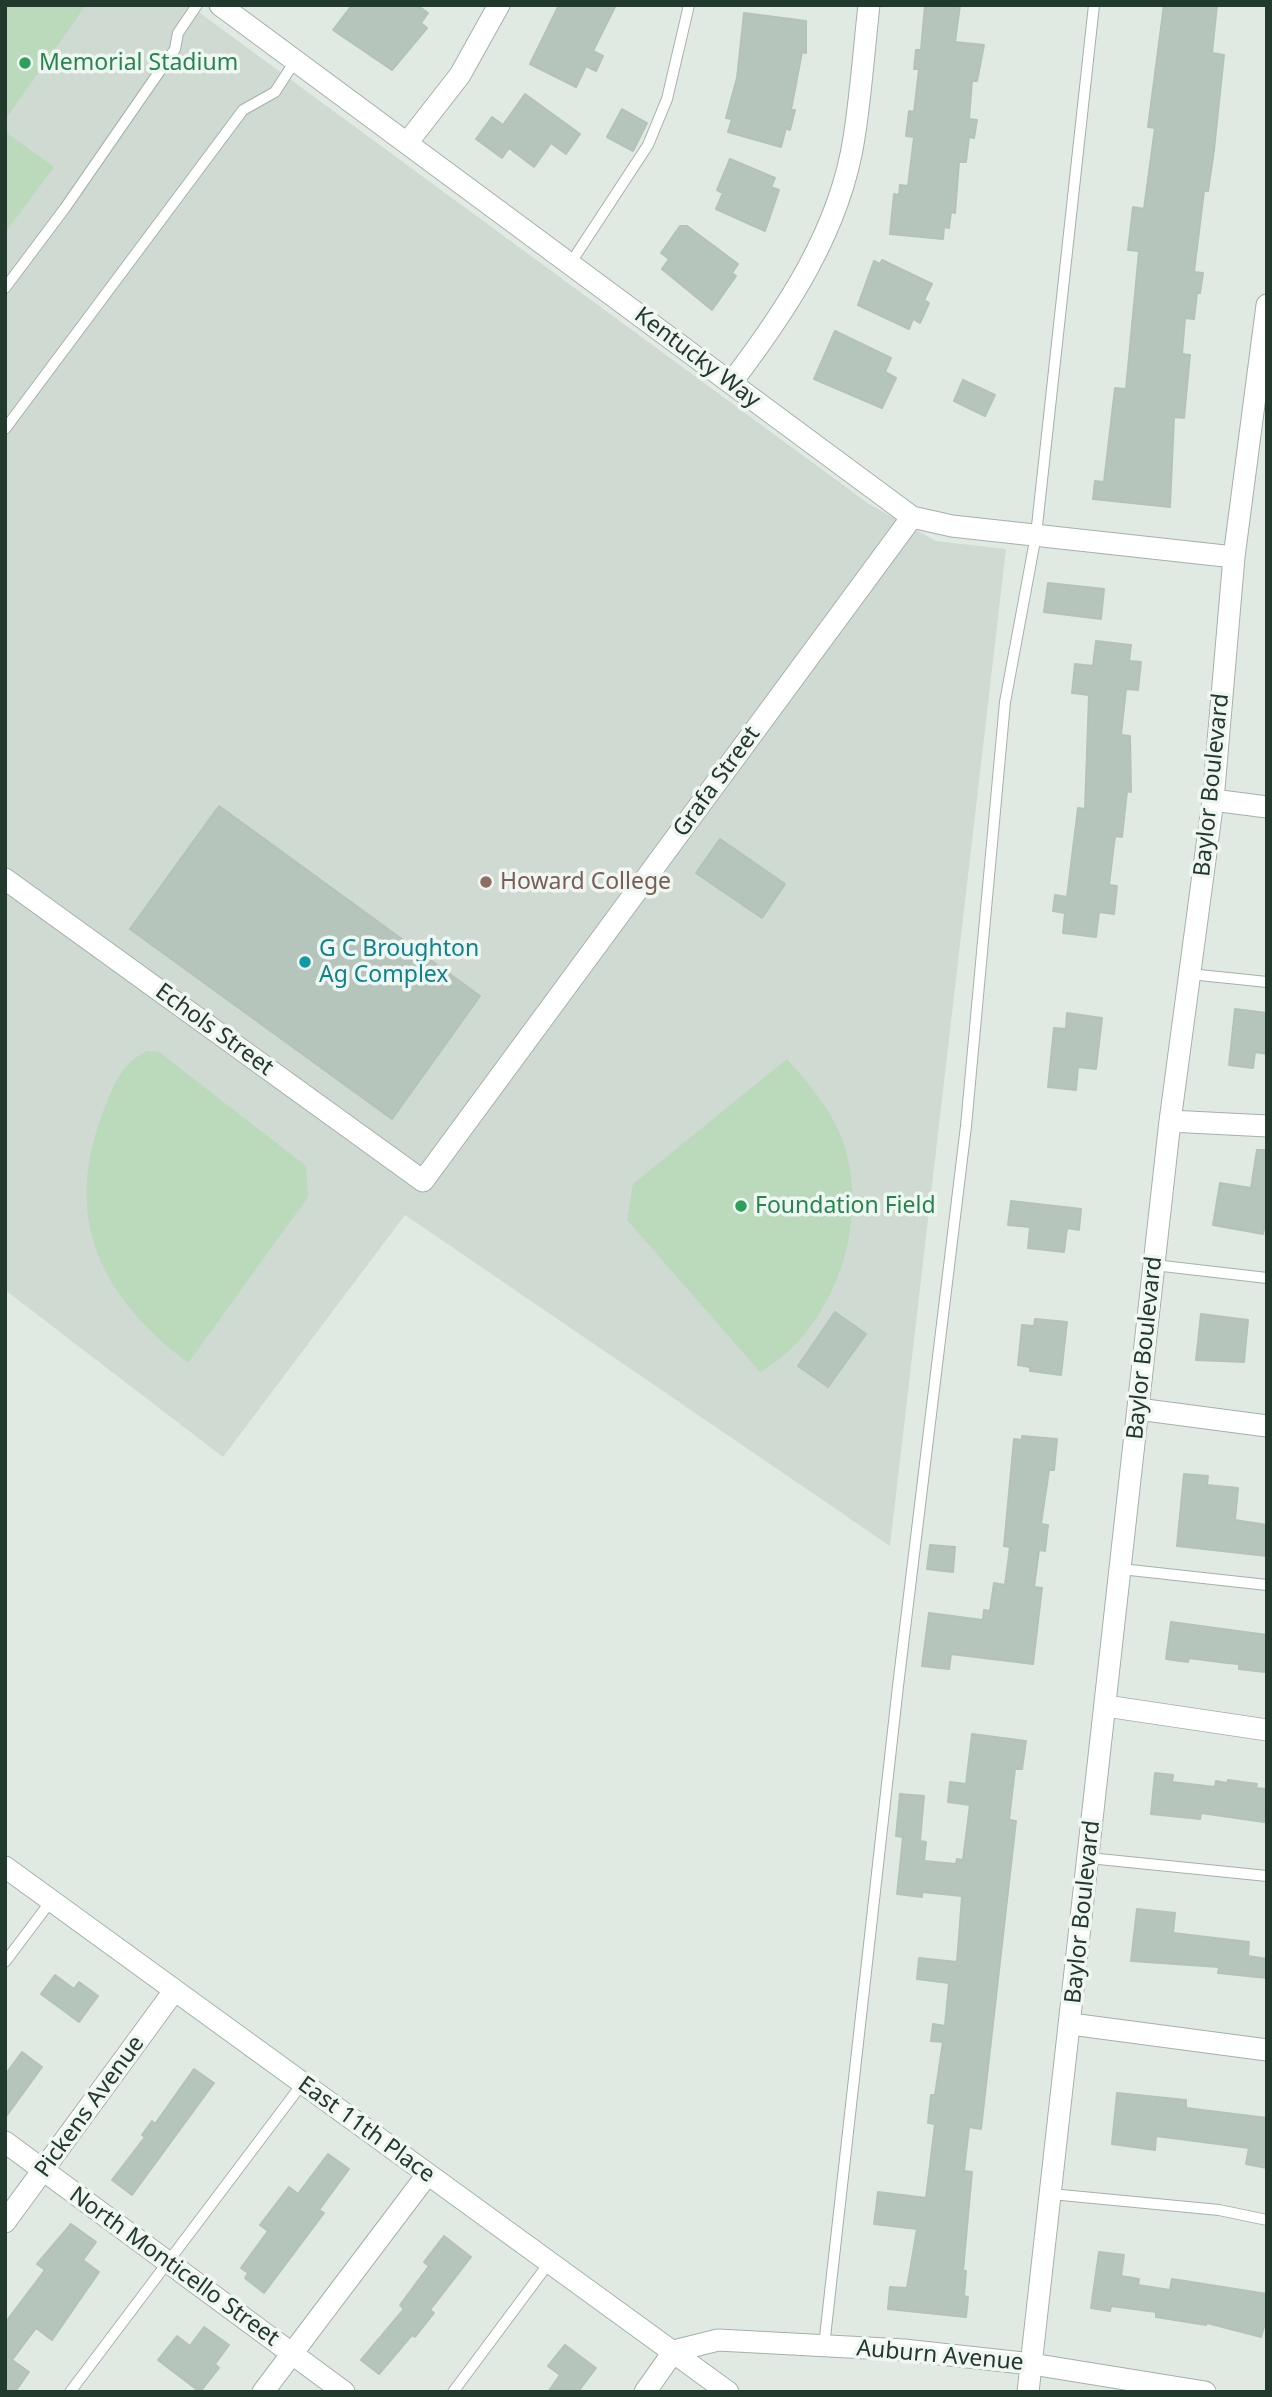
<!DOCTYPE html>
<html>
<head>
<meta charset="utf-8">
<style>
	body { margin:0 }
	#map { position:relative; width:1272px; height:2397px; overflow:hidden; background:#e0eae3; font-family:"Noto Sans",sans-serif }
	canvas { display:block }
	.frame { position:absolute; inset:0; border:7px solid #22392e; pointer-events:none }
</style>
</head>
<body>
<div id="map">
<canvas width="1272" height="2397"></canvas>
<div class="frame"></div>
</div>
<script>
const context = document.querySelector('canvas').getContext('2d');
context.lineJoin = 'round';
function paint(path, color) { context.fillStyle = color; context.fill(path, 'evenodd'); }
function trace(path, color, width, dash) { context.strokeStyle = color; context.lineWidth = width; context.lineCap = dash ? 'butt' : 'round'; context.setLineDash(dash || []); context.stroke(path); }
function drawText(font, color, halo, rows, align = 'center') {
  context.font = font + ' "Noto Sans",sans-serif'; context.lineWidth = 7; context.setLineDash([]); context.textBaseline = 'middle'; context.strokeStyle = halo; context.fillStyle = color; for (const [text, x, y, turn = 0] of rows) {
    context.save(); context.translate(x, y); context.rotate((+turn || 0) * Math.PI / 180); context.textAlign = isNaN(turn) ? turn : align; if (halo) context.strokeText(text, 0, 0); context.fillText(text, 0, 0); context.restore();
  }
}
paint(new Path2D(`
	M5,5H189L869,504L936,541L1006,549L890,1546L405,1215L223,1457L5,1290Z`), '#cedad2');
paint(new Path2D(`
	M5,5H86L5,120Z
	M5,132L54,167L5,233Z
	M147,1051L159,1052L306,1166L308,1197L188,1363C103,1298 62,1221 102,1115C112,1089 120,1063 147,1051Z
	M787,1059C810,1085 831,1109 843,1142C871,1221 834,1331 760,1372L627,1220L633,1184Z`), '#badabb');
const building = new Path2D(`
	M352,5H417L428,13L421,23L427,28L392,70L333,30Z
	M559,5H616L593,51L603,56L596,71L586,66L576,87L530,64Z
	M925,5H960L955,42L984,45L977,81H972L969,119L977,120L974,138L969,137L966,162H959L955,213L951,212L949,228L944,227L943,239L890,234L894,194L899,195L900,185L908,186L914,137L906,136L909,111L914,112L919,69H914L916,50H921Z
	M1164,5H1217L1212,53L1224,55L1214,150L1208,191H1204L1194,272L1203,273L1200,293H1197L1194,319L1185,318L1182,354L1190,355L1184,418L1174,417L1170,507L1093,499L1095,481L1104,482L1115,388L1126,389L1139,251L1128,250L1133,207L1144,209L1155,128L1148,127Z
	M744,13L806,21V53L802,52L791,110H795L790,130L786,128L781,147L728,132L732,119L726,118L737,78Z
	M525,94L580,134L566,154L551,143L534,167L509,148L502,158L476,139L492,117L503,125Z
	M622,109L647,123L633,151L607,137Z
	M730,159L775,178L771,187L779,190L765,231L716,209L723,193L717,190Z
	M680,226H687L738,264L732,273L736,276L712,310L662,269L669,259L661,253Z
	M882,260L932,284L924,300L929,303L920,323L913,319L909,329L858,305L874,261L880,264Z
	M835,331L891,358L885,372L896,378L882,408L814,379Z
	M963,380L995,395L985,416L954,401Z
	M1048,583L1104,589L1101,619L1044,612Z
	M1096,641L1131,645L1129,661L1141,662L1138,690L1126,689L1121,735L1130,736L1131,792L1127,791L1122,837L1115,836L1109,885L1117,886L1114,914L1099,912L1096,937L1063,933L1065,913L1053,911L1055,895L1067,897L1078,808L1085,809L1089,695L1072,693L1075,664L1093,666Z
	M219,806L480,996L392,1119L130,929Z
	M720,839L785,884L762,918L696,873Z
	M1235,1009L1267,1013V1054L1255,1052L1253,1068L1229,1065Z
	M1067,1013L1102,1018L1096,1069L1078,1067L1076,1090L1048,1087L1054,1028L1066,1029Z
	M1257,1150H1267V1212L1263,1234L1213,1225L1220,1183L1251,1188Z
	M1011,1201L1081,1209L1079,1230L1067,1228L1064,1252L1028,1248L1030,1227L1008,1225Z
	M835,1312L866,1334L828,1387L798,1366Z
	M1201,1314L1248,1320L1244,1362L1196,1360Z
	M1035,1319L1067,1322L1061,1375L1030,1371V1367L1018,1365L1022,1325L1034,1326Z
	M1022,1436L1057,1439L1054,1470H1049L1041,1524L1048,1525L1045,1551L1039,1550L1034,1587L1042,1588L1033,1664L951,1654L949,1669L922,1666L929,1613L983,1620L984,1610L990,1611L994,1583L1005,1585L1010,1547L1004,1546L1014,1439L1022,1440Z
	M1184,1474L1208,1476L1207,1485L1238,1488L1235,1520L1267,1525V1556L1177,1546Z
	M930,1545L955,1547L953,1572L927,1569Z
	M1171,1622L1267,1635L1265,1672L1239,1669V1664L1227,1663L1189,1658L1188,1662L1166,1659Z
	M972,1734L1026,1741L1022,1769H1015L1009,1820L1016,1821L981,2129L969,2127L964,2171L972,2172L963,2271H966L964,2296L968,2297L966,2317L888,2309L890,2287L907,2288L917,2229L874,2224L878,2192L926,2198L935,2124L928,2123L931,2095H935L943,2042L931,2041L933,2024L945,2026L949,1983L917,1979L919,1958L957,1962L962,1896L922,1892V1897L897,1894L903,1837L896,1836L900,1794L924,1796L920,1841L926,1842L924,1861L956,1864L957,1859L963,1860L970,1805L948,1802L950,1782L966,1784Z
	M1155,1773L1173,1775L1172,1782L1215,1787L1216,1781L1227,1783L1228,1780L1257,1784L1256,1788L1267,1789L1264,1822L1201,1813L1200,1819L1151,1814Z
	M1137,1909L1175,1913L1173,1933L1249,1942L1248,1956L1267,1959V1978L1218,1973L1219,1967L1131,1961Z
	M55,1975L74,1989L79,1982L98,1996L79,2022L41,1994Z
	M22,2052L42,2067L5,2118V2075Z
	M194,2069L214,2083L132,2195L112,2180L145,2137L142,2135L152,2121L155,2124Z
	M1117,2093L1186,2100V2108L1267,2118V2168L1246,2164L1249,2148L1156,2136L1155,2150L1112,2144Z
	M328,2154L349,2169L319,2210L324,2213L264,2293L245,2278L248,2273L241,2268L268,2231L260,2225L289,2187L298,2194Z
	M71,2224L96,2242L83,2260L99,2272L52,2340L36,2328L12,2360L29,2372L15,2392H5V2323L45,2270L37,2264Z
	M444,2236L471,2257L430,2310L434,2313L415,2337L412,2335L379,2374L361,2360L404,2309L400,2305L429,2266L424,2262Z
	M1099,2252L1124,2255L1121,2276L1139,2279L1138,2285L1170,2290L1172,2279L1267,2294V2316L1261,2337L1207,2323L1206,2325L1156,2317V2312L1111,2306L1110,2311L1091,2308Z
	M204,2327L229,2345L215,2364L219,2368L200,2392L158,2360L177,2336L190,2346Z
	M565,2345L596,2368L578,2392H548L560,2375L548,2366Z`);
paint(building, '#b6c5bc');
trace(building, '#b3c3b9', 2);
const lane = new Path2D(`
	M570,264L648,145L667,99L689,5
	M5,288L65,208L175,49L178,33L197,5
	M5,429L243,110L275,92L295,61
	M1190,974L1267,982
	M1154,1265L1267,1278
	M1121,1569L1267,1585
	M1089,1858L1267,1876
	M5,1962L51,1901
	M1051,2194L1219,2210L1267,2220
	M824,2346L898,1686L966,1126L1005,702L1036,535L1094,5
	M70,2392L302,2084
	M453,2392L549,2263`);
const street = new Path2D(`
	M220,5L912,517L952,526L1234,557
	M407,143L460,75L499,5
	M731,383C786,311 840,230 854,138C861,94 864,49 869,5
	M1213,800L1267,807
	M5,879L423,1181L912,517
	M1170,1121L1267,1126
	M1138,1409L1267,1426
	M1106,1706L1267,1730
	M1071,2024L1267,2050
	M5,2142L344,2392
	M5,2222L174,1991
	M263,2392L427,2175
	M645,2392L674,2351L718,2340L904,2350L1032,2364L1205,2392
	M1028,2392L1170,1121L1213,800L1234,557L1267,305`);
const secondary = new Path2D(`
	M5,1867L728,2392`);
trace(lane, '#a3b1a9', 12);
trace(street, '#a3b1a9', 23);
trace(secondary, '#a0b5a9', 23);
trace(lane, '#fff', 10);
trace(street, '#fff', 21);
trace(secondary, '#fff', 21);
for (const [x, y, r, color] of [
	[25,63,7,"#2e9e5b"],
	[486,882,7,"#8d6e63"],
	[305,962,7,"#0f9aa8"],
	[741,1206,7,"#2e9e5b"]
]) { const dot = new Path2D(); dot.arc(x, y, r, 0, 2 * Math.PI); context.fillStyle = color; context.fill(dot); trace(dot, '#f0f7f2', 2.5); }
drawText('23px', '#27864d', '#f0f7f2', [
	["Memorial Stadium",39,63],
	["Foundation Field",755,1206]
], 'left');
drawText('23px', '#22392e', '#f0f7f2', [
	["Kentucky Way",697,358,37],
	["Grafa Street",717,782,-54],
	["Baylor Boulevard",1212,785,-84],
	["Echols Street",214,1030,36],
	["Baylor Boulevard",1145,1348,-84],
	["Baylor Boulevard",1083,1912,-84],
	["Pickens Avenue",90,2107,-54],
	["East 11th Place",366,2130,36],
	["North Monticello Street",174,2267,36],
	["Auburn Avenue",940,2356,5]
]);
drawText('23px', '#785e54', '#f0f7f2', [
	["Howard College",500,882]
], 'left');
drawText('23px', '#0d838f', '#f0f7f2', [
	["G C Broughton",319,949],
	["Ag Complex",319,975]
], 'left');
</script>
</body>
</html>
